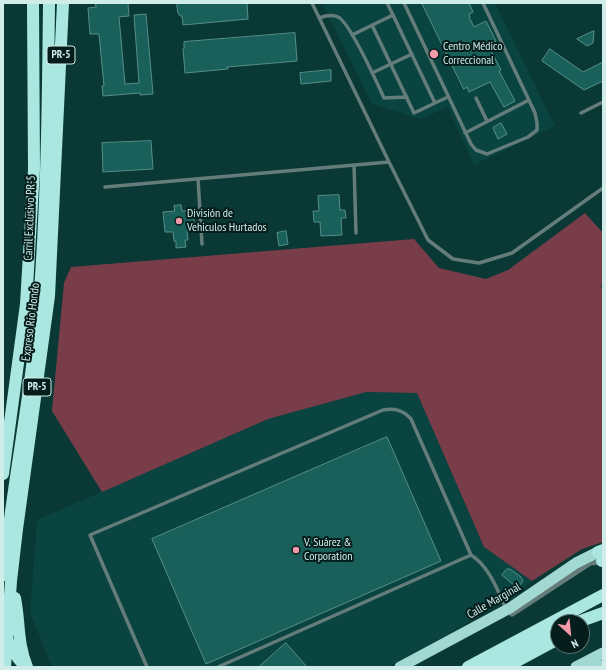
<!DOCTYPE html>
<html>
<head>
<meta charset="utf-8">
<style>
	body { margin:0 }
	#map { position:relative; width:606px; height:670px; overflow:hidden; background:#093835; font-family:"PT Sans Narrow",sans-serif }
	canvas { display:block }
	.frame { position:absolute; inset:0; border:4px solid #d0edea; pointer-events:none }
	.north { position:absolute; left:550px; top:614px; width:40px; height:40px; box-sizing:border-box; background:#051d1b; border:1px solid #56706e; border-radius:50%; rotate:153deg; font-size:11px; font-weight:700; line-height:16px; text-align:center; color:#d0edea }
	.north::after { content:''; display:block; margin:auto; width:14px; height:18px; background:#f39aaa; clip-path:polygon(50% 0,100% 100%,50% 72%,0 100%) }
</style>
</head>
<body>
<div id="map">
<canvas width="606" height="670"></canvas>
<div class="frame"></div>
<div class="north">N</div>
</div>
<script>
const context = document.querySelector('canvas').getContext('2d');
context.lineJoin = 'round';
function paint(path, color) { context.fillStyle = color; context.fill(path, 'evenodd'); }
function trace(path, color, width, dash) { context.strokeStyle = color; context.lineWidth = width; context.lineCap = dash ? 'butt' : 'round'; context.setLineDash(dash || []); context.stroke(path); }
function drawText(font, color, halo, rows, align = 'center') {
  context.font = font + ' "PT Sans Narrow",sans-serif'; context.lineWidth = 4; context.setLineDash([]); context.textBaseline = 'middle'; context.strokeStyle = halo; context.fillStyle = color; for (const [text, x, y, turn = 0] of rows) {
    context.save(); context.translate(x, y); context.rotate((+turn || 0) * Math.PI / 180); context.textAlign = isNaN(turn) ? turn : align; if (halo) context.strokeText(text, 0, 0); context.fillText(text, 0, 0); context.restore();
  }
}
paint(new Path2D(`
	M322,3H495L555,126L474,165L448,107L421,119L372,104Z
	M366,392L417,393L484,547L532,581L514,597L389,667H54L50,662L30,612L37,520L268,419Z`), '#094440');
paint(new Path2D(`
	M585,213L603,233V281L601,286L603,290V542L582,549L532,581L484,547L417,393L366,392L268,419L102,492L52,411L64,283L71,267L414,239L439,268L486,279L508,270Z`), '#793d49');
const building = new Path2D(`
	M95,3H128L129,16L119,17L125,84L139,83L134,15L146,14L153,94L140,95V93L103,96L102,86H104L99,34H90L88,8L96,7Z
	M177,3H247L248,19L183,25L182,16H180L178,13Z
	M422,3H469L473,12L469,14L470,17H469L474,27L486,21L496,41L488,45L501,70L499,71L515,101L504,107L490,82L469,92L467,87L464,89Z
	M594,31L593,43L587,46L577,39Z
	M295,33L297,61L227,67L228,69L185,73L183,49H184V42Z
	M550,49L583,72L603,62V81L584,90L542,61Z
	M331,70V81L301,84L300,73Z
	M501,123L507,134L498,139L493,128Z
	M151,141L153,169L103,172L102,143Z
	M339,195L340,210H345L346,218H341L342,235L321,236L320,222H314L313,211H319L318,196Z
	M181,205L182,211L193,210L195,230L187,231L188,240H185L186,247L176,248V241H174L173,232H165L163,212L175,211L174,206Z
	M286,231L288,244L279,246L277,233Z
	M387,437L441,561L206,664L152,539Z
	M507,569H510L521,577L523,581L521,584L518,586H515L502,575Z
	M286,643L307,667H259Z`);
paint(building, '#19605b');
trace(building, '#568f89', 1);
trace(new Path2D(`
	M312,3L389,162L428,240L453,259L479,263L512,253L603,188
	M387,3L393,15
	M404,3L471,144L476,150L487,154L528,137L537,130V123L535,113L483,3
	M319,18C325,16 332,14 338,17C350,22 377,83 384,98L407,97
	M352,35L393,15L435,103L414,113L372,25
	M372,73L412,54
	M476,98L487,121
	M435,103L448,97
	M581,113L603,102
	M465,133L529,100
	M354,165L356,233
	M198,179L202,244
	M105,187L389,162
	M147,667L90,535L383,410C395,408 403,410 411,419L471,555
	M218,667L471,555C489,566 498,591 506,609`), '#657d7a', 3.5);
trace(new Path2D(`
	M512,613L590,562L602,561L603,563`), '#657d7a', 7);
trace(new Path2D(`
	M400,667L510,608L576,563L598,552
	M576,667L603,653
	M581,667L603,666`), '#a2d8d2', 11);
trace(new Path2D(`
	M3,474L26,304L34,169L33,3
	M598,552L603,550
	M602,561L603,560
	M3,575C13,480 33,386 40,290C47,195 48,99 49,3
	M15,598C20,623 17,642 27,667
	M578,622L603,613
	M5,667L11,581L17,529L49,296L63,3
	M468,667L603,595
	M487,667L558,628
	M506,667L558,639`), '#abe7e1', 12);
trace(new Path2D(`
	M3,628C7,643 15,656 26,667`), '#abe7e1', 12);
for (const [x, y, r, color] of [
	[434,54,5,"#f39aaa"],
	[179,221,4,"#f39aaa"],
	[296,550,4,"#f39aaa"]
]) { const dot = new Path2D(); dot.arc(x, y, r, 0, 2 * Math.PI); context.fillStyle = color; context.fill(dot); trace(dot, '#051d1b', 1.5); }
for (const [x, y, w] of [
	[61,55,28],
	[37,387,28]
]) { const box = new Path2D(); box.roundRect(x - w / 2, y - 9, w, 18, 3); context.fillStyle = '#051d1b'; context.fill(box); trace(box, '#d0edea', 1); }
drawText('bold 11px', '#d0edea', null, [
	["PR-5",61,55],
	["PR-5",37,387]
]);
drawText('12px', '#d0edea', '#051d1b', [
	["Centro Médico",443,47],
	["Correccional",443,61],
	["División de",187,214],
	["Vehiculos Hurtados",187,228],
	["V. Suárez &",304,543],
	["Corporation",304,557]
], 'left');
drawText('12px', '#d0edea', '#051d1b', [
	["Carril Exclusivo PR-5",30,218,-88],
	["Expreso Río Hondo",31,322,-83],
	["Calle Marginal",494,601,-30]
]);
</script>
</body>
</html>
